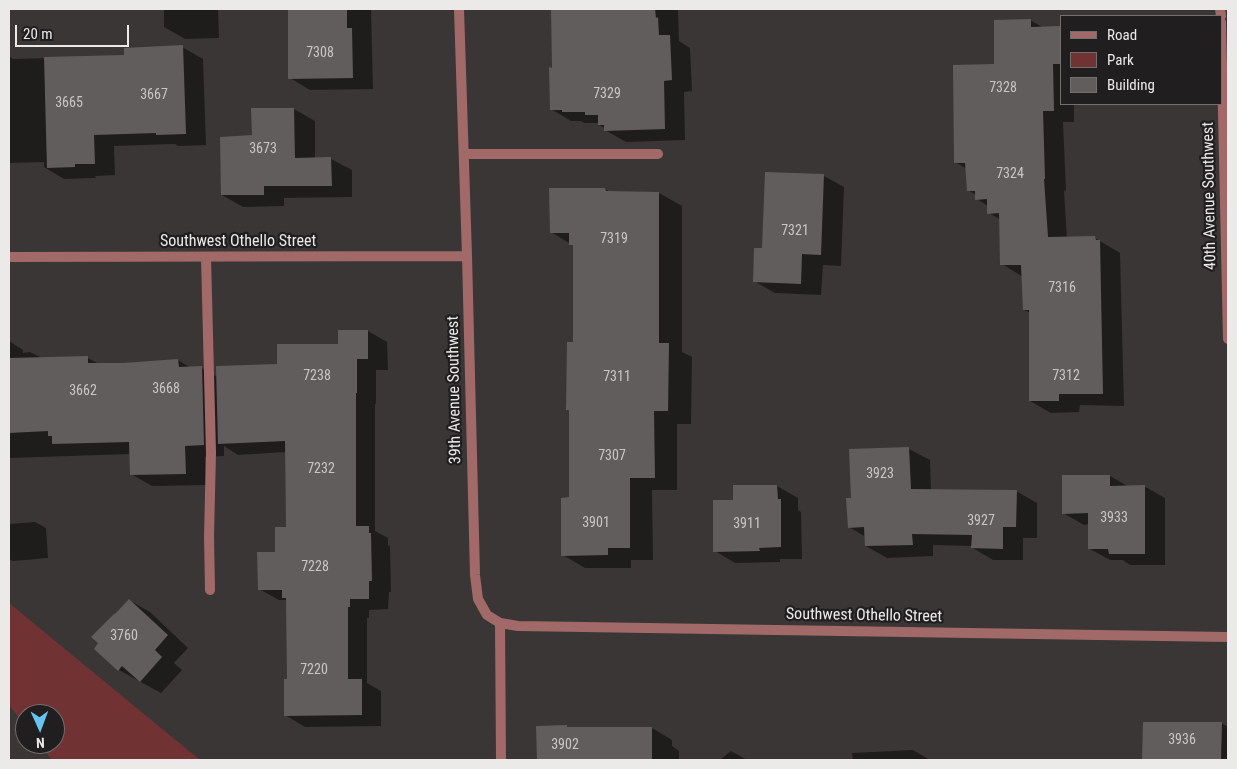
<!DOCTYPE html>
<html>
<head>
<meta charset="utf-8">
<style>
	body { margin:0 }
	#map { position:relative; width:1237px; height:769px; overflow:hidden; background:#3a3636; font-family:"Roboto Condensed",sans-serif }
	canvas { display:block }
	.frame { position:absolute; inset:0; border:10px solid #ece9e9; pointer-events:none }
	.legend { position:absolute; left:1060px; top:15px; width:162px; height:90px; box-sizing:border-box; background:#201e1e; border:1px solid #726f6f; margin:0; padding:6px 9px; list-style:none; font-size:15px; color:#ece9e9 }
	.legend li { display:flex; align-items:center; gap:10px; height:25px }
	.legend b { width:25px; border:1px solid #726f6f }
	.north { position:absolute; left:15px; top:704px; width:50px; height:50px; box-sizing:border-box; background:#201e1e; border:1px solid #726f6f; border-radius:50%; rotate:178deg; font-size:14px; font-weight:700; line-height:20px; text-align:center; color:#ece9e9 }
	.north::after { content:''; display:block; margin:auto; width:18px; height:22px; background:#67c4f0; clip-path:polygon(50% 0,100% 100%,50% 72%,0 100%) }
	.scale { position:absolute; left:15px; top:25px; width:114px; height:22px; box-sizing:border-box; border:2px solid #ece9e9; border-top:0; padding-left:6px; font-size:15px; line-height:18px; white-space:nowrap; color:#ece9e9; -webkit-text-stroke:4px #201e1e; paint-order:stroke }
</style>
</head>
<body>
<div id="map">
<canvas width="1237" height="769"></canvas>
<div class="frame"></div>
<ul class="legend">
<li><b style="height:6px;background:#a16a69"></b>Road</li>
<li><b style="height:14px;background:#713233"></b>Park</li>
<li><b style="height:14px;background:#625d5d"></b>Building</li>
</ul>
<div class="north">N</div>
<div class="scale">20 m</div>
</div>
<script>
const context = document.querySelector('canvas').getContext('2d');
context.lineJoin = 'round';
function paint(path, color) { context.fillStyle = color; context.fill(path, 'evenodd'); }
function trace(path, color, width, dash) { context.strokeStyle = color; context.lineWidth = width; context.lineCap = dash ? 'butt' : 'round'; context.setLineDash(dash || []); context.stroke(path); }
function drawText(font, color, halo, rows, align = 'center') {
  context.font = font + ' "Roboto Condensed",sans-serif'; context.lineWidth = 4.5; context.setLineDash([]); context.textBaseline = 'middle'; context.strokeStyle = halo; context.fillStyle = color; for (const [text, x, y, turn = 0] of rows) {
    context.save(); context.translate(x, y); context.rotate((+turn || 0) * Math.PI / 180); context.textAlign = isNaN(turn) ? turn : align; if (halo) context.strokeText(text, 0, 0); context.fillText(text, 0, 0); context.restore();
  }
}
paint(new Path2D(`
	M9,603L200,760H52L39,744H55V714H25V726L9,705Z`), '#713233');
paint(new Path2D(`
	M164,9H218L219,38L185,39L164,27Z
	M289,9H371L373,89L310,90L290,78Z
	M552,9H678L679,41L690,48L692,91L684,92L685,140L626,142L605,130V128L599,125V123H584L581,121H571L551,109L553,69Z
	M1030,20L1044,28H1061V104H1074V122H1063L1066,190L1064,191L1067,238H1095L1120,253L1124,406L1080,405L1079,412L1051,413L1030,401V313L1024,310L1023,277L1002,264L1001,220L989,213L988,206L977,199L976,195L968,190L967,169L955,162L996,66Z
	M182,47L203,59L206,145L178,146L175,144L114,146L115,175L95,176L96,178L64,179L44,167V162L9,163V56L13,59L126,56Z
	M294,109L315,121V159H331L352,170V197L284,198V206L243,207L222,195L253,137L252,110Z
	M824,176L844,187L841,266L823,265L821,295L775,293L754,281L763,249Z
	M605,189L612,193H659L682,206V352L692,357L691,424H677V490H652L653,560H631V568H585L563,555L571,499L570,411L567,409L574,343V246L551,232Z
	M368,331L387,342L388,370H376V404H375V531L388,538V545L390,546L391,592H389L388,609L369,610V618H367V683L381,691V726L305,727L285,715L288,680L287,600H279L259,589L277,553L287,528L286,452L238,455L224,446V456L205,457L206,485L152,486L131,474V454L9,458V341L23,350V353L30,352L42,358H88L99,364H123L178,360L191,368H202L217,377L278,365L340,345Z
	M909,449L930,460L931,490L1016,491L1037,503V538H1023V560H993L973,548V546L933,545V556L887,558L866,546V537L849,527L852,499L850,451Z
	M1110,476L1129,487L1144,486L1165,498V565H1130L1123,560H1110L1090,549L1089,524L1084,525L1063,513Z
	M735,486H777L798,498V510L801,512L802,559H780V562L735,563L715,551L735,501Z
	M35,522L46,528L48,558L13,561L9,559V524Z
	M129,600L150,612L188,648L174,663L182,670L161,693L119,670Z
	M1144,723H1221L1228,727V760H1144Z
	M566,726L570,729L652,728L672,740V746L679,751V760H538L537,727Z
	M913,750L930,760H853L852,753Z
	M731,751L747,760H720Z`), '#0007');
paint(new Path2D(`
	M288,9H347V28H352L353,78L288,79Z
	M551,9H655L656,18L658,17L659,35H670L672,80L664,81L665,129L604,131V125H598V115H585V112H562V110H550L549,67L552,68Z
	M1031,19V27L1060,26V64H1053L1054,111H1043L1045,179H1044L1048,237L1095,236L1096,240H1100L1103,394H1059V401H1029V310H1023L1021,265H1000L999,213L987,214V199L975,200V191H967L965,163H954L953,65L994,64V20Z
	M183,45L186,134L156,135V133L94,135L95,164H75V167L47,168L44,57L124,55V48Z
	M251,108H294L295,158L331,157L332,186H264V195H221L220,137L252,135Z
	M765,172L824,174L821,255L802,254L801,284L753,282L754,248H762Z
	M549,188H605L606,191L659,192V343H669L668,411H654L655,478H630V548H608V555L561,556V498L569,497V410H566L567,342H573V245H569V233H550Z
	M338,330H368V359H357V393H356V526H369V533H371L372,581H369V599H350V607H348V679H362V715L284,716V679H287L286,598H282V590H258L257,552H275V527H286L285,441L218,444L216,366L277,364V344H338Z
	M88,356V363H123L178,359L179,367L202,366L204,445L185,446L186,474L130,475L129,442L52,444V436H48V431L9,433V358Z
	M909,447L911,489L1017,490L1016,527H1003V549L971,548L972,535L912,534L913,545L865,546L864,527L848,528L846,498H851L849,449Z
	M1062,475H1110V486L1145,485V554H1109L1108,549H1088V513L1062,514Z
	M733,485H777L778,499H781V547L759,548L760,551L713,552V500H733Z
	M129,599L168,635L155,650L162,657L140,682L122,666L118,671L94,649L98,643L91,637L114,614H115Z
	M1143,722H1222L1221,760H1142Z
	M567,725V727H652V760H537L536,726Z`), '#625d5d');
trace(new Path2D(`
	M464,154H658
	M206,257L211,453L209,536L210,590`), '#a16a69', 10);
trace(new Path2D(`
	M459,9L467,256L475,575L478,599L487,615L500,623L501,760
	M1220,9L1221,16
	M1221,22L1228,339
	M9,257L467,256
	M500,623L518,626L1228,637`), '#a16a69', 10);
drawText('14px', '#cac6c6', null, [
	["7308",320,53],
	["7328",1003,88],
	["7329",607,94],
	["3667",154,95],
	["3665",69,103],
	["3673",263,149],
	["7324",1010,174],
	["7321",795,231],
	["7319",614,239],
	["7316",1062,288],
	["7238",317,376],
	["7312",1066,376],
	["7311",617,377],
	["3668",166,389],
	["3662",83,391],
	["7307",612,456],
	["7232",321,469],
	["3923",880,474],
	["3933",1114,518],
	["3927",981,521],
	["3901",596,523],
	["3911",747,524],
	["7228",315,567],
	["3760",124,636],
	["7220",314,670],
	["3936",1182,740],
	["3902",565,745]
]);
drawText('16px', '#ece9e9', '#201e1e', [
	["40th Avenue Southwest",1210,196,-91],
	["Southwest Othello Street",238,242],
	["39th Avenue Southwest",455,390,-91],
	["Southwest Othello Street",864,616,1]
]);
</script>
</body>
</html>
